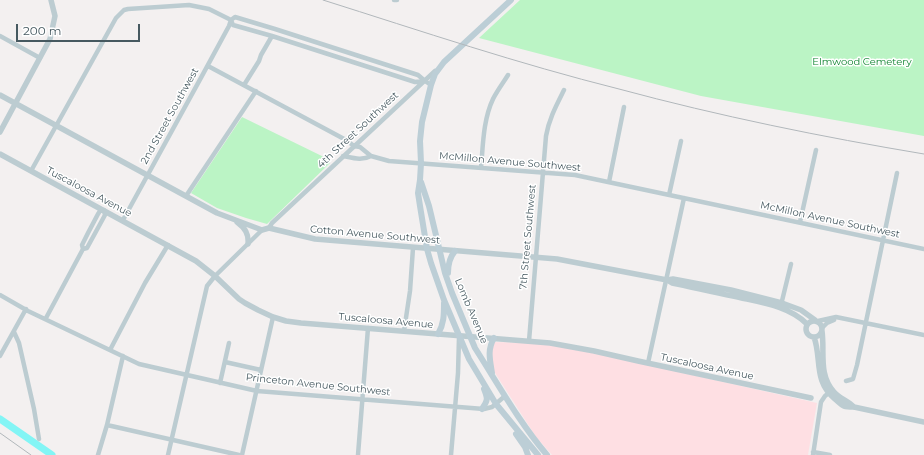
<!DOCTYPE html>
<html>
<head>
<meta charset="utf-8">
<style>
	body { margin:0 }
	#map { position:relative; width:924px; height:455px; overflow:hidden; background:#f3f0f0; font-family:Montserrat,sans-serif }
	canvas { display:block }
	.scale { position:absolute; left:16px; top:24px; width:124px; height:18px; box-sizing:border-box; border:2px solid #465960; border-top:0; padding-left:5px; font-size:12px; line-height:14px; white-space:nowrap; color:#465960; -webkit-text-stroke:3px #fff; paint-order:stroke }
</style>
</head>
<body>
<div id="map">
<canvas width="924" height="455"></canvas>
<div class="scale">200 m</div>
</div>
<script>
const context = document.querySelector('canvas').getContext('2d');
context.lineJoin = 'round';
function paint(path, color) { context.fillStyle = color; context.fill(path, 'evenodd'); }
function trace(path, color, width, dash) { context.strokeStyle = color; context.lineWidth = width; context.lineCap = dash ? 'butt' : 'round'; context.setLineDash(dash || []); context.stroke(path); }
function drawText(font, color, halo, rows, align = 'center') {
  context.font = font + ' Montserrat,sans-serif'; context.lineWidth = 3; context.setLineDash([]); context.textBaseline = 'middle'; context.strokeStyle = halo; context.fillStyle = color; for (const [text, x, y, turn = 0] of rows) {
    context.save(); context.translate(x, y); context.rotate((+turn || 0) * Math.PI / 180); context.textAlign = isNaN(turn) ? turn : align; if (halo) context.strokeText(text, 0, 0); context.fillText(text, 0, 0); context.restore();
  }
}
paint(new Path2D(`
	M490,342L550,343L817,403L808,455H552L536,437L488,362Z`), '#fedfe3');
paint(new Path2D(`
	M520,0H924V136L701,96L479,38Z
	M242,117L328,159L330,163L267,224L246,218L217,208L191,193Z`), '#bbf4c5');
trace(new Path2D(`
	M0,419L52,455`), '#83f5f5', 7);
trace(new Path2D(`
	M394,0H397
	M231,20L235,17L275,29L418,75L425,81L431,85
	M0,36L40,58
	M208,66L346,140L354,146L360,147L371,156L389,161L575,175L924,249
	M244,85L259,61L261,55L272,36
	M343,156C353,158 362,161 371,156
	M481,168C483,146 483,120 493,99C497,91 503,83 508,75
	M31,171L116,18L124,10L128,9L189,5L209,9L231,20L233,25L272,36L415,82L425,81
	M609,182L624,107
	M669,195L681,141
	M186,196L256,91
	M123,220C158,156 194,91 229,26L231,20
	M800,222L816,150
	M269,228L272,223L435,71
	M0,295L28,311L139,364L257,391L484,409L492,407L505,396
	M781,305L791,264
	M46,318L83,249L82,245L88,233L98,214L100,211L104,210L105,215L87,248L83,249
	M818,321L836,317L924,335
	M822,328L827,323L834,320
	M404,331L410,291L413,248
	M14,332L19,343L34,409L39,439
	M529,341L546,136C549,119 556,106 564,90
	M110,350L145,283L168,245
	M0,356L26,309
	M225,362L261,370
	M648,363L684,198
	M846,381L853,379L857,365L897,173
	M220,383L229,343
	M107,425L239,455
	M813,452L830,455
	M98,455L107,425L123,356
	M168,455L207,286L215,276L262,230
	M242,455L273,317
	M358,455L368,328
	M451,455L458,373L459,337
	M813,455L821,402L825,396L831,391`), '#bcccd1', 4.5);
trace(new Path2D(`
	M0,95L217,213L262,230L269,228L315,239L557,259L667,280L672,283C692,287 712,292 733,296C758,302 788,305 807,324
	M0,132L50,39L55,16L51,0
	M0,154L196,261L215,276L239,299L245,303L258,310L273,317L286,321L301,323L550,343L594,351L638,361L811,398
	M237,222C245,228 249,234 248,244
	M667,280L673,279L731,290L782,303L801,310L815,320
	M806 329a8 8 0 1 1 16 0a8 8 0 1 1-16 0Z
	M822,331C825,352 818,374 834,392C839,398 848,401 854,407
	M814,337C822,359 813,381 835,399C843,406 842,407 854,407L924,422`), '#bcccd1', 5.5);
trace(new Path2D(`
	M511,0L444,62L435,74L431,85L422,122L420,141L421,163L420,180L418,193L420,206L427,249L431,263L444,300L469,359L496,404L538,455
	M421,182L429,206L445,273L452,293L475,348C498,384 519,422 547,455
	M448,273C448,265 449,258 455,251
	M438,334C444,324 444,315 444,303
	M492,373C490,360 487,350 494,338
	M482,409C488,400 488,399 484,389
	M516,434L525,447L528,455`), '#bcced6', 6);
trace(new Path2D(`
	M323,0C421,31 519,64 619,89C719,116 822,137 924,154
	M0,433L31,455`), '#b1b7bb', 1);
drawText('10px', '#0e842f', '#fff', [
	["Elmwood Cemetery",862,62]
]);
drawText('10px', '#465960', '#fff', [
	["2nd Street Southwest",170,116,-61],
	["4th Street Southwest",358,130,-43],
	["McMillon Avenue Southwest",510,162,5],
	["Tuscaloosa Avenue",89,192,28],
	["McMillon Avenue Southwest",830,220,12],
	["Cotton Avenue Southwest",375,235,5],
	["7th Street Southwest",528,237,-85],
	["Lomb Avenue",471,311,67],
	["Tuscaloosa Avenue",386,321,5],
	["Tuscaloosa Avenue",707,367,12],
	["Princeton Avenue Southwest",318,385,6]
]);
</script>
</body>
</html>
